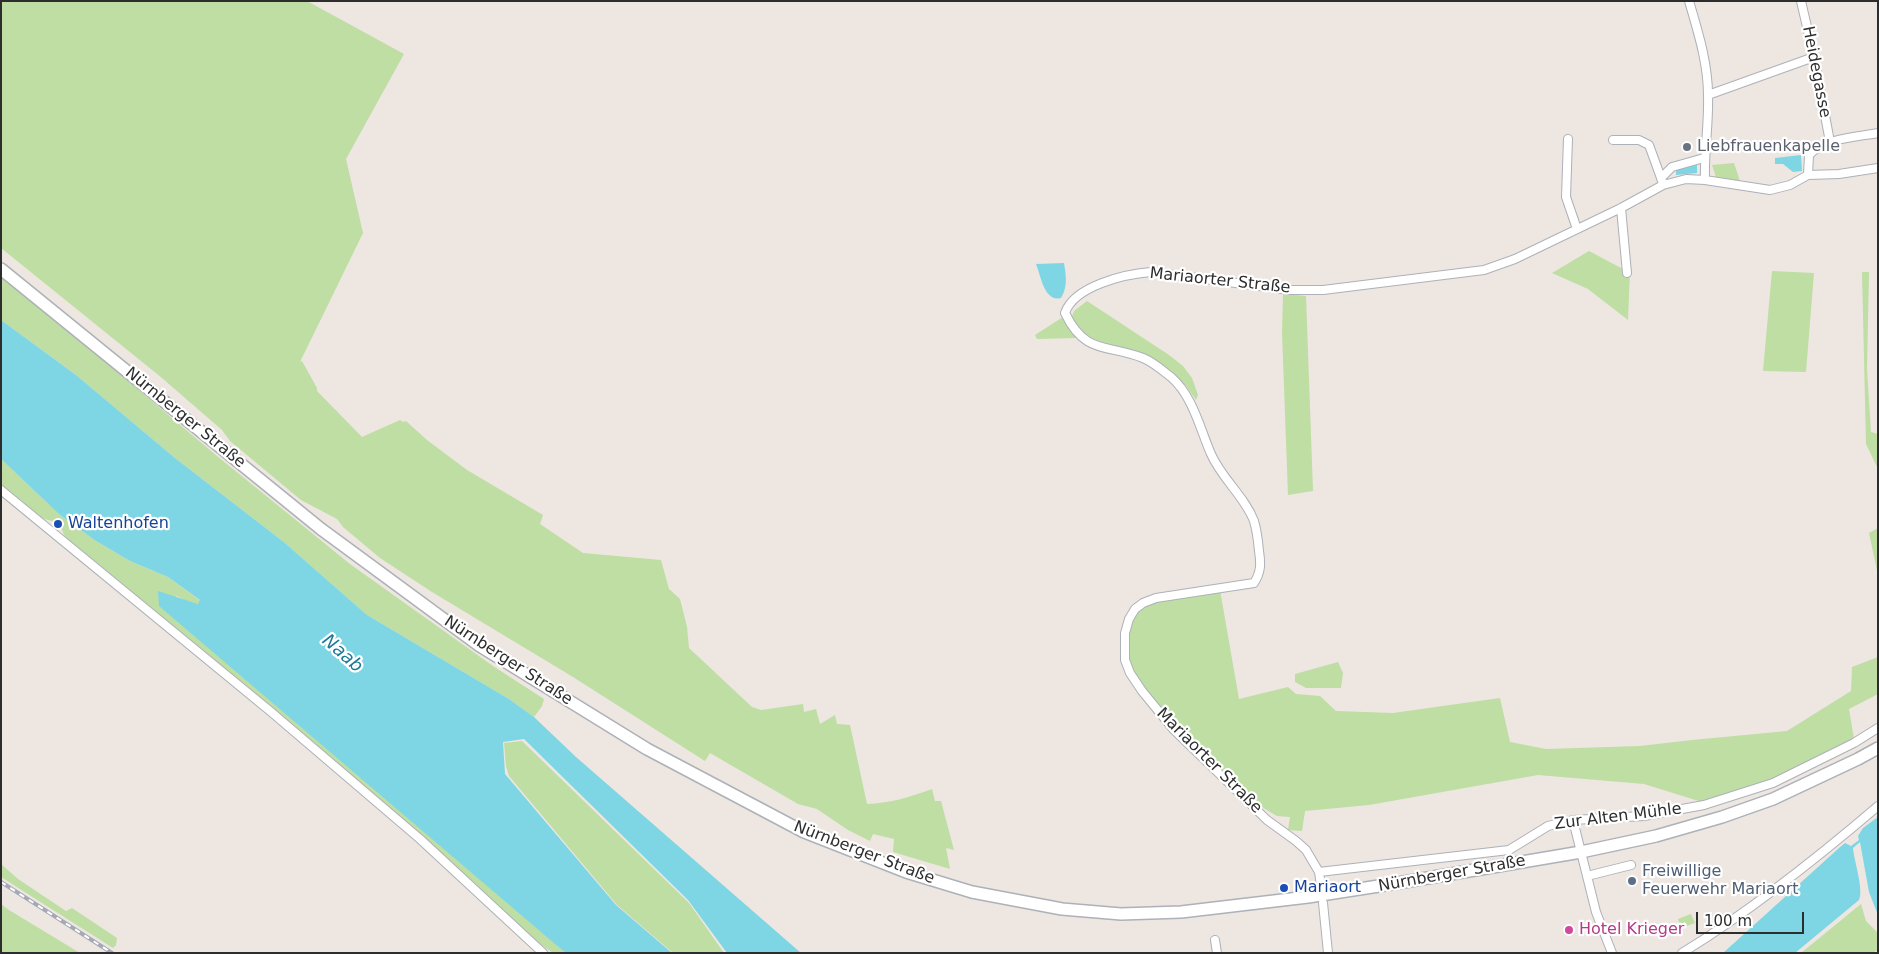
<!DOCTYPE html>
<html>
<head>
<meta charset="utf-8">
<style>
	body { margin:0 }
	#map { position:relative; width:1879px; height:954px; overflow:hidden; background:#ede6e1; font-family:"DejaVu Sans",sans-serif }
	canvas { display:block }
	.frame { position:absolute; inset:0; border:2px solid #2d2d2d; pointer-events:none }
	.scale { position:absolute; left:1696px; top:912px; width:108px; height:22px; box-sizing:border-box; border:2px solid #2d2d2d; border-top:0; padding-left:6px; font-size:15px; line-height:18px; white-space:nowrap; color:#2d2d2d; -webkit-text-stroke:4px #fff; paint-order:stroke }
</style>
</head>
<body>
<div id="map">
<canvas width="1879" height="954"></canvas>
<div class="frame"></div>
<div class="scale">100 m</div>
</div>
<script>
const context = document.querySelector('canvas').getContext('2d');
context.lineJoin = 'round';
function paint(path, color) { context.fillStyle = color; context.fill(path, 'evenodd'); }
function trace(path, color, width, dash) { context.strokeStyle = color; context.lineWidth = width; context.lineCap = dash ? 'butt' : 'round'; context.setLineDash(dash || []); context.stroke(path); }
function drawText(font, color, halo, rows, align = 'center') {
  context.font = font + ' "DejaVu Sans",sans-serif'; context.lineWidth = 4.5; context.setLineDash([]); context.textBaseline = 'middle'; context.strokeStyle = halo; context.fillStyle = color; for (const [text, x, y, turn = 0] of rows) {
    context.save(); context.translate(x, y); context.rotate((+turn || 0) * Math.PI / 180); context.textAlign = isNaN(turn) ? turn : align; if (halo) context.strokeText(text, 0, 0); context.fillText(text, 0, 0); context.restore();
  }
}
paint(new Path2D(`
	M1,1H307L404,54L346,159L363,233L300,362L302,361L317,388V391L362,437L400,420L403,422L406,421L427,440L467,470L543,515L540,524L583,553L661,560L669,589L680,599L687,627L689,648L752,707L761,710L803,704L804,712L816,709L820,724L835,715L837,724L850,725L867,804C891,803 910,797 932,789L935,801H941L954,850L946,848L950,869L893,852L894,839L873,834L870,841L848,830L817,809L798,804L710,753L705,761L573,677L432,592L380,558L343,527L337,519L301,500L230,441L222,430L162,378L1,248Z
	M1734,163L1740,181L1716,177L1712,165Z
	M1589,251L1621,268L1630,269L1628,320L1588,289L1552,273Z
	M1772,271L1814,273L1806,372L1763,371Z
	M1862,272H1869L1867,369L1871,432L1878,434V469L1866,444Z
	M1,276L45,311L217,456L350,564L493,666L544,699L542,706L534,717L509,699L367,615L285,543L175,458L76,375L1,320Z
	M1283,294L1306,296L1313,491L1288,495L1282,332Z
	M1087,301L1169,355L1183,366L1192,378L1198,395L1196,400L1186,386L1161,365L1091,343L1073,324L1072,316L1074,311Z
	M1063,317L1076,338L1037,339L1035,335Z
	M1,459L60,515L96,541L130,561L168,577L201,601L198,604L186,601L175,595L282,709L566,953H553L525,933L475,885L273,708L71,542L64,535L61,527L64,523L60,519C46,529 13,497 1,487Z
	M1878,528V575L1869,533Z
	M1220,590L1239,699L1288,687L1296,694L1320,696L1336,711L1393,713L1500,698L1510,742L1546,749L1640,746L1692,740L1787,731L1851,691L1852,667L1878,657V694L1849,709L1854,739L1773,779L1702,802L1644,784L1538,775L1369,805L1305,811L1302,831L1288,830L1290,817L1277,816L1255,803L1172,725L1132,671L1127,659V635L1135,613L1147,603Z
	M1338,662L1343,673L1341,688H1306L1295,682V674Z
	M522,741L689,903L724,953H673L617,905L509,776L506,766L504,743Z
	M1,864L18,879L66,911L72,908L117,938L116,945L113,948L1,877Z
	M1,904L9,910L80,953H1Z
	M1861,904L1866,921L1878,933V950L1872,953H1801Z
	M1691,914L1695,923L1681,928L1678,919Z`), '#bedea3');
paint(new Path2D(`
	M1801,155L1802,171L1793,172L1783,164H1775V158Z
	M1697,165V173L1676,175V169Z
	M1064,263C1066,275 1068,287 1061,298C1044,302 1041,276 1036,264Z
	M1,320L76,375L175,458L285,543L367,615L509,699L534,717L576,757L801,953H727L688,900L524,739L503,742L505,774L616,905L672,953H566L555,944L159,606L158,591L198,604L200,600L168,577L130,561L96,541L60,515L1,459Z
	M1878,817V915L1869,892L1860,842L1853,848C1854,861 1864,889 1859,900L1795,953H1723L1839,848L1845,843L1851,846L1859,840L1858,836L1863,828Z`), '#7ed6e5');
const minor = new Path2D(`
	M1689,1C1698,32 1708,63 1708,95C1709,124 1704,151 1705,180
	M1801,1L1814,57L1830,142
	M1708,95L1814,57
	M1568,139L1566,197L1577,229
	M1613,140H1639L1649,145L1661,178
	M1808,175L1809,155C1825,138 1856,137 1878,133
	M1662,181L1661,178L1672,167L1704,158
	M1621,208L1627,273
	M1,490L270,711L420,839L543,953
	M1573,820L1596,912L1612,953
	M1319,872L1509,850L1548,826L1573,820L1644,816L1704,805L1773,783L1854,743L1878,728
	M1587,876L1631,865
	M1321,886L1319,872L1306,850L1296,841L1267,820L1174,730L1142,691L1130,673L1125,660V633L1129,619L1135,609L1143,603L1156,598L1254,583C1261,572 1261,564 1259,551C1258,540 1257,531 1254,521C1245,497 1222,479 1211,454C1200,429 1193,396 1171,377C1162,370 1153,362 1143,358C1107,344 1085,355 1065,313C1074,286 1125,274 1151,272L1290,290H1323L1484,270L1515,259L1621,208L1663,185L1686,179L1705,180L1770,190L1790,185L1808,175L1839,174L1878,168
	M1323,903L1328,953
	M1215,940L1217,953
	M1682,953C1752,910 1816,859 1878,806`);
const secondary = new Path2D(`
	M1,269L321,529L480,646L647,749L804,832L906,872L972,892L1062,909L1121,914L1181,912L1308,897L1398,883L1581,852L1656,836L1722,817L1773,799L1858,759L1878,748`);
trace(minor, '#adb1b8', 10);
trace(secondary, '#adb1b8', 14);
trace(minor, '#fff', 8);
trace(secondary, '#fff', 11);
const rail = new Path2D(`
	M1,882L112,953`);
trace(rail, '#a4a9b5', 4);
trace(rail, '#fff', 2, [5.5]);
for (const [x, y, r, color] of [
	[1687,147,5,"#6b7280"],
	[58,524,5,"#1a4fb4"],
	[1632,881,5,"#5c6f8a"],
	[1284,888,5,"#1a4fb4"],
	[1569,930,5,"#d1479c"]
]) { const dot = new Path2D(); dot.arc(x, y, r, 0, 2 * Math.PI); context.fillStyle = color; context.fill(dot); trace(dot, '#fff', 2); }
drawText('16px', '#2d2d2d', '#fff', [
	["Heidegasse",1816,72,79],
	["Mariaorter Straße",1220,281,6],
	["Nürnberger Straße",185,418,39],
	["Nürnberger Straße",508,661,33],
	["Mariaorter Straße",1209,761,45],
	["Zur Alten Mühle",1618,817,-7],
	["Nürnberger Straße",864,853,21],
	["Nürnberger Straße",1452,874,-10]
]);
drawText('16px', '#5b616d', '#fff', [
	["Liebfrauenkapelle",1697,147]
], 'left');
drawText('16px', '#164399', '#fff', [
	["Waltenhofen",68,524],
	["Mariaort",1294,888]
], 'left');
drawText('16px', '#4e5e75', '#fff', [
	["Freiwillige",1642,872],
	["Feuerwehr Mariaort",1642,890]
], 'left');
drawText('16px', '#b23c85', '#fff', [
	["Hotel Krieger",1579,930]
], 'left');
drawText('italic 18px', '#1a7994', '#fff', [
	["Naab",342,654,41]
]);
</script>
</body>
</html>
